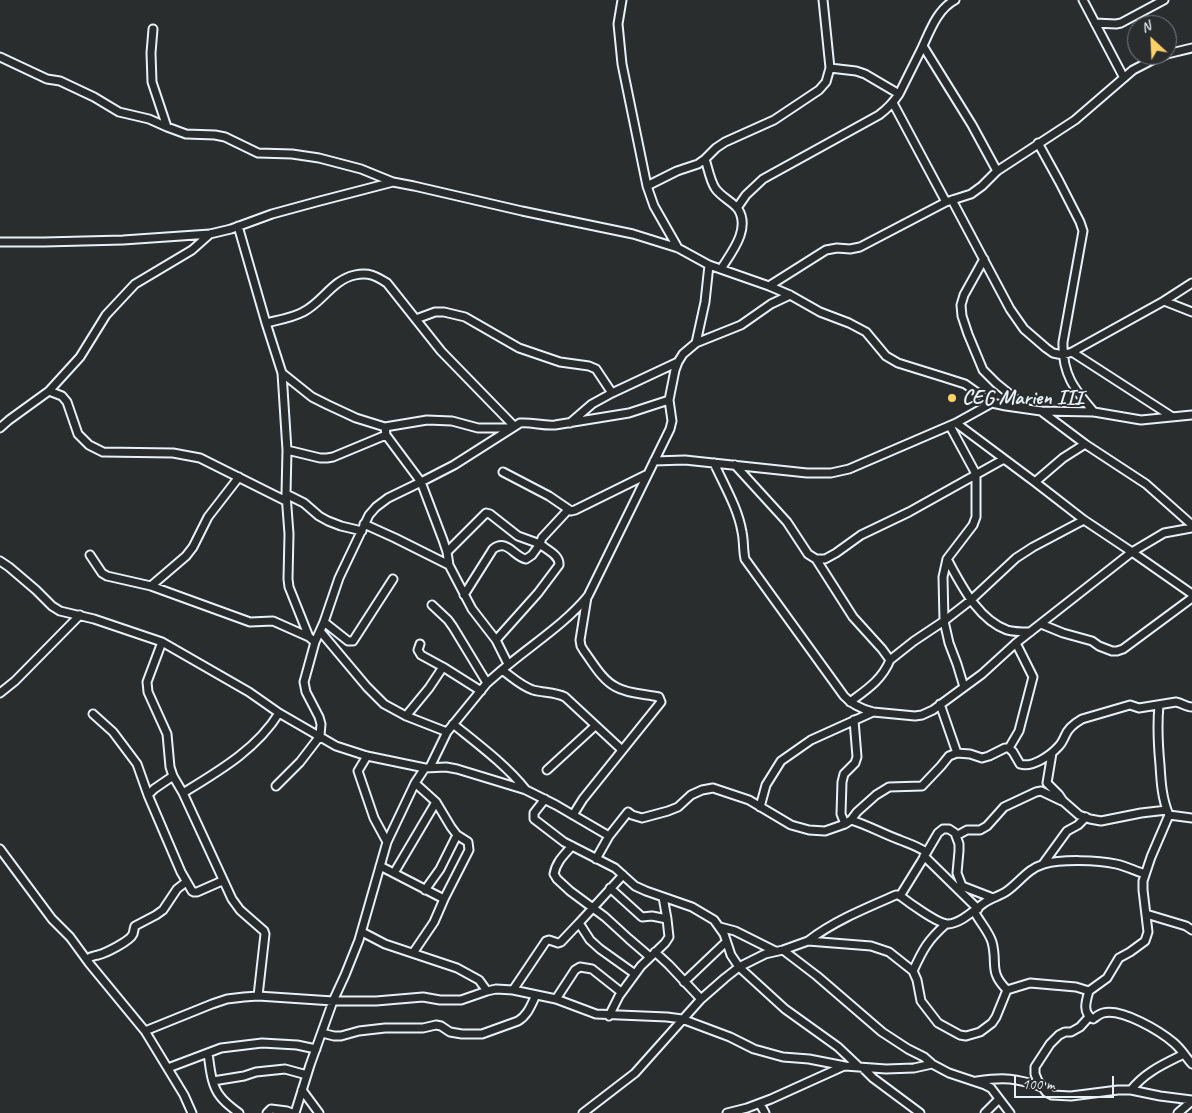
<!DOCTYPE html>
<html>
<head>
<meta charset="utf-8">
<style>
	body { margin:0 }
	#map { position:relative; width:1192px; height:1113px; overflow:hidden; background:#2a2d2e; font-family:Caveat,sans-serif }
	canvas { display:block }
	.north { position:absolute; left:1127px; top:15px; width:50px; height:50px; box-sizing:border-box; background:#2a2d2e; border:1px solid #767b7f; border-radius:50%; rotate:335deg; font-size:14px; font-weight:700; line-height:20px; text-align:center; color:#e8f1f8 }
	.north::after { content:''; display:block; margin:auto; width:18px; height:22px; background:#ffd166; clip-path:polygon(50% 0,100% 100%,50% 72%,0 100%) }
	.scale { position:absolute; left:1014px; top:1076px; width:100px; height:22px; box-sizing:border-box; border:2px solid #e8f1f8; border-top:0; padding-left:6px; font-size:15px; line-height:18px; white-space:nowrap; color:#e8f1f8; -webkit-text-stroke:4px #2a2d2e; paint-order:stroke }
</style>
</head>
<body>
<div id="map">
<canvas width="1192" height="1113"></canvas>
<div class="north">N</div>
<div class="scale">100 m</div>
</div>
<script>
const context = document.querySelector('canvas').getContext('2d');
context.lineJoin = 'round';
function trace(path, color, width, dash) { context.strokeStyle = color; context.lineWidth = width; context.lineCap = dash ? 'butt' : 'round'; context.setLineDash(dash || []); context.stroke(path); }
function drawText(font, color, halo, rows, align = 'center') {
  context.font = font + ' Caveat,sans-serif'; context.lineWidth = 4; context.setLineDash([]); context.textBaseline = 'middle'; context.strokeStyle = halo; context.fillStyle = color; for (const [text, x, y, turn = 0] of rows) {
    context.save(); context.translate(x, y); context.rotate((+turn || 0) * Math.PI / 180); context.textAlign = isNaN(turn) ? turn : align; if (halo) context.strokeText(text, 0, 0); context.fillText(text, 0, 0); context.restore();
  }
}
const minor = new Path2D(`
	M622,0L618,24L622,64L647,186L654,206L678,248
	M1083,0L1124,78
	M1095,23L1116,24L1121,23L1164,0
	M153,29L151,53L152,82L167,127L186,134L215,135L225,137L258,153L292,154L319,158L361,169L393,182
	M923,46L972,125L997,171
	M1167,54L1192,48
	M0,57L47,79L60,81L94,97L119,112L149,119L167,127
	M830,68L856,71L865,74L899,94
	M893,103L946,202
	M1038,143L1059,181L1080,222L1083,231L1063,342C1062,374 1074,389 1094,412
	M705,159C708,168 710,180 715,188C721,197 732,201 738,209C751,229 731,253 721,269
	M647,186L677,171L698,164L705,159L716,148L725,142L774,120L819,90L826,82L830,68L823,0
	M952,200L1010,309L1024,329L1046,348L1053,353L1063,355L1072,352L1164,301L1192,283
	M737,208L746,195L763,179L879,115C887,109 893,103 899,94C906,80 913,66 920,52C929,34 936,10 955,0
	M238,226L266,323L282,373L287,450L286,494L289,534L288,579L289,587L309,637L315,642L304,682L306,692L319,717L321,724L320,736L300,762L276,786
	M0,242H44L123,240L210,234L231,229L272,214L316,202L393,182L414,186L522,211L633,234L678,248L709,265L769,286L790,295L820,312L849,323L866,332L886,356L898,363L943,377L965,384L992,403L1006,406L1041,411L1094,412L1141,420L1192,415
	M984,259L964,295L961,305L962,316L968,334L983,370L996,383L1028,409
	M769,286L826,250L837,248L850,249L860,247L946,202L971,194L982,186L997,171L1075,120L1133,70L1158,57L1165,55
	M1164,301L1192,312
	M416,319L435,312H444L465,317L519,348L560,362L589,366L596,369L612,393
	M266,323C278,320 292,318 303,312C323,302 332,280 355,275C369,272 376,276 387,283L441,351L514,426
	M696,343L705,302L709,265
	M1072,352L1171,416
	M282,373L312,397L328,405L356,418L385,427L427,420L452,421L478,428H511
	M49,391L62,396L67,402L78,434L89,445L103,452L173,453L200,458L286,501
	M1041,411L1085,444L1146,484L1192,525
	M570,423L592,404L612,393L678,362
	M956,423L1035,482L1084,520L1132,552L1192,594
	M950,426L976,474V517L973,525L947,559L943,577L944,621L949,643L957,664L964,687
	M385,427L386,435L421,482L443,540L447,552L449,565L472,609L496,640L508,664
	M0,428L9,420L49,391L80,357L106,315L135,284L192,250L210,234
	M287,450L320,458H327L333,457L386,435
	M654,461L685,460L807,473H831L849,469L956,423L992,403
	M714,463C724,485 738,508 742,532C744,541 743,550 745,559L844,696C851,704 862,709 873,712L915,716L922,715L933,710L982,674L1016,643L1132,552L1164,533L1192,528
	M735,465L787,522L808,554L816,559H825L836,553L861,535L909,512L1004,459
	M503,472L549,496L571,511L575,510L646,475
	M1035,482L1063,458L1085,444
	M286,494L304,503L319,516L328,521L341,526L362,531
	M364,524L395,538L449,565
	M447,552L486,513L490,514L518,536L540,544L532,555L526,559C514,557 507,538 493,549L464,595
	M90,555L102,573L107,576L151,586L250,622L273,621L309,637
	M816,559L853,617L882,649L890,660C882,680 866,690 850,702
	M947,559C961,584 977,619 1007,630C1014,632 1022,632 1030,632
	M0,561L9,567L36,590L52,606L60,611L94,619L162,642L249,692L279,713L336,746L367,756L425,768
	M151,586L186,556L193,547L208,517L239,477
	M432,605L448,620L453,627L487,683
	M324,622L348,641H353L393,579
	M1041,624L1063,633L1092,641L1099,646L1112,651H1117L1123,649L1192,598
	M320,631L367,687L384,704L406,716L447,732
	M496,640L538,593L559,565C560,555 547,550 540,544L542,538L568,510
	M162,642L147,682L148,692L167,734L170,767L173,776L183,793L232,899L240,910L264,931L265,934L258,996
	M315,642L324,622L339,578L369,515L376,507L388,498L421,482L454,465L520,423C532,422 543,426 555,425L629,413L669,400
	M420,644L418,650L421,655L443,667L481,691
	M890,660L914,641L944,621L971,600L1016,558L1033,547L1084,520
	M502,670C531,645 564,625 588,596L670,429L672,421L669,400L675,370L678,362L683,354L696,343L741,325L771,304L790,295
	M0,693L15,681L80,615
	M940,704L957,753
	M93,714L113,732L137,764L148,795
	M406,716L429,688L443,667
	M453,724C479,745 506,765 526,790
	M1009,748L1019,731L1033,677L1016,643
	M1052,753L1047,783L1059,795L1063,801L1079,815L1090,819L1101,821L1141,813L1167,810
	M367,756L358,771L374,818L387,842
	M430,767L447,732L487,683L502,670C512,677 521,686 533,690C544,693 555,692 565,697L621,749
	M547,770L595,726
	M173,776L154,789L148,795L181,872L192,891L194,892H197L222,881
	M183,793C219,771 257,749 279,713
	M545,799L534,813V819L564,842L615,868L635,886L646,891L692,907L714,920L724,934L731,955L739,967L725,978L701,999L635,1073L583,1113
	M760,807L766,785L781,761L811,740L873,712
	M573,815L583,799L661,702L659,697C645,694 628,694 616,687C602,680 593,663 584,651L581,646L580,640L587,597
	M1169,815L1192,818
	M851,820C868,825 883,834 900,840C910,844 917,846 926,852
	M845,824L841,814L842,782L844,774L855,763L857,757L854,720
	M956,836L967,830H980L987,826L1004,807L1036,792L1041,791L1062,801
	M572,846C564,855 556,862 554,874L557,879L570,891L605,917L629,939L650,957
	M0,849L52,919L70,937L89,963L145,1031L184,1095L192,1113
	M924,856L978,909
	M596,859L609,836L628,812L632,815L642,818L668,811L678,807L691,795L702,790L713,788L749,800L791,825L809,830L825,831L845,824L851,820L857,812L876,795L889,787L922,786L941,766L949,756L957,753L970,754L982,758L989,756L1005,748H1009L1013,752L1020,764C1032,768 1050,756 1059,746C1062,743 1063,740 1065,736C1068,728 1075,723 1082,719L1130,705L1139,708L1176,702C1182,703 1186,707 1192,707
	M1043,864L1067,831L1078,825L1086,817
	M380,866L444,899
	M394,873L436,802
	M623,875L579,923L590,940L600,949L635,974
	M610,888L642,917L652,916L667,919
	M425,890L440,869L457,835
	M900,896L921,862L938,833L943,829H949L955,833L959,844V851L957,873L962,886L993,898
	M974,911C979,921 989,932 992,942C998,964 988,971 1007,990
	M1146,914L1186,926L1192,930
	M720,927L735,931L775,951
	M362,932L385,944L457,968L479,980L487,991
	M808,941C834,921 866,908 896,895H899C908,902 938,924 948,924C961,923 973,911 984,903C991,898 1000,896 1007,891C1021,881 1027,869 1044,864C1061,859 1098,860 1116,864C1126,866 1135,871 1145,874
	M783,950L808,941L871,946L889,952L913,971L917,980L921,1001L938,1023L960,1035L966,1036L980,1032L992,1023L996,1017L1007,990L1030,983L1076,987L1089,991C1086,1001 1082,1013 1093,1019C1096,1017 1099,1014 1103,1013C1122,1008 1160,1031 1174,1043C1181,1049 1186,1057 1192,1064
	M655,952L669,965L701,999
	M413,953L434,922L444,899L469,850L468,842L457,835L451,827L436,802L415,783
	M87,959C91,956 93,956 98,955C106,953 130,941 133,934C134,931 134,928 135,926L156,915L163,910L177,889L186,882
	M913,971C923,949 928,940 946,924
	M684,982L726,942
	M513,990L546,941L549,940L558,943L561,942L579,923
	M1089,991L1107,978L1119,958L1130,952L1145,941L1148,932L1143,890V881L1151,857L1169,815C1162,799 1161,782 1160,765C1158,744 1157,726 1159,705
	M556,999L575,970L580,967L592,969L621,992
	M609,1016L619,996L641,966L665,943L669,937L667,919L663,897
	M1089,1017L1080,1027L1071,1032H1065L1059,1035L1050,1044L1035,1067V1074L1038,1081L1046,1092L1052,1095L1071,1096L1118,1090H1131L1160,1096L1192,1100
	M145,1031L212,1004L227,999L244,997L258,996L333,1001H376L423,997L440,1000H461L487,991L496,989L513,990L556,999L596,1014L667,1017L682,1019L730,1037L754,1049L783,1057L809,1059L845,1066L886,1069L914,1068L932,1064
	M322,1033L334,1036H341L359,1031L385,1028H423L436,1025L441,1026L450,1032L462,1034H482L518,1021C528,1015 531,1005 536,995
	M208,1053C210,1067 211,1085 220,1096C225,1103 232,1108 239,1113
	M858,1066L838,1047L785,1009L739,967L765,954L783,950L817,976L882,1032L908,1049L924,1057L932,1064L949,1073L985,1085L991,1088L1010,1113
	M168,1068L221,1048L262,1043L297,1045L316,1049
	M863,1068L873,1078L920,1113
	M213,1081L244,1076L256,1072L285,1069L307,1075
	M977,1081C1004,1077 1016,1078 1042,1087
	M302,1090L319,1113
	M1131,1090C1145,1072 1164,1064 1184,1054
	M760,1104L765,1113
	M267,1113L271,1109L287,1111L292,1113
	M295,1113L310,1065L333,1001L345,975L359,940L387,842L415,783L425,768L446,767L457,769L526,790L556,805L609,836
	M727,1113L747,1108L771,1099L844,1066
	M985,1113L999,1099
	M1178,1113L1192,1101`);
trace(minor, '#e8f1f8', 11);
trace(minor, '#2a2d2e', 7);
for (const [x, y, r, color] of [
	[952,398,5,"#ffd166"]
]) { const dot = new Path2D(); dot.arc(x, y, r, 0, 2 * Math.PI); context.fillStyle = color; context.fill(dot); trace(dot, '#2a2d2e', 2); }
drawText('bold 21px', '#e8f1f8', '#2a2d2e', [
	["CEG Marien III",962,398]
], 'left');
</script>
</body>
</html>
